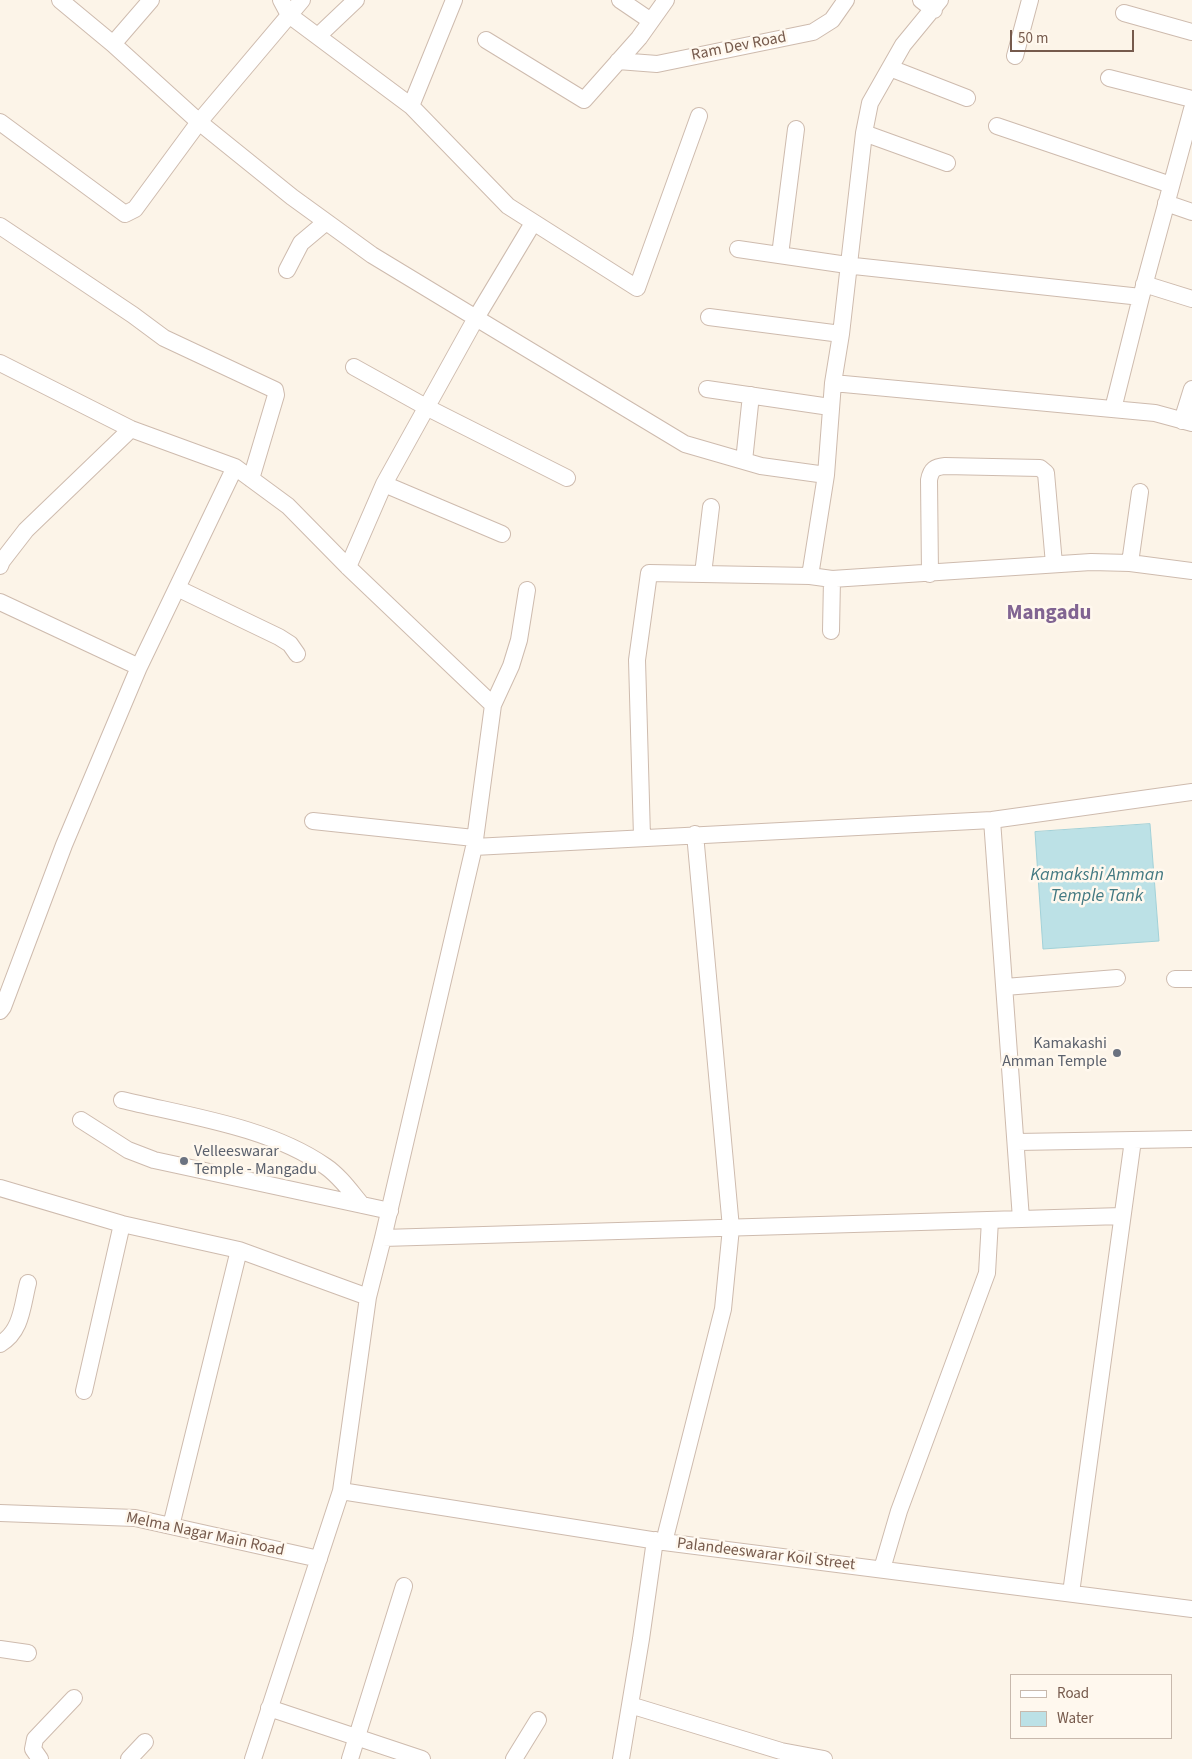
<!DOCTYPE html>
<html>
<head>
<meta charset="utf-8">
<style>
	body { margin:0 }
	#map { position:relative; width:1192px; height:1759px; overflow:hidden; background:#fcf4e8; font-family:"Source Sans 3",sans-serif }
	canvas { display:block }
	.legend { position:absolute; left:1010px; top:1674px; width:162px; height:65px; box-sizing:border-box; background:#fff8ee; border:1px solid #c8b9ad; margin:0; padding:6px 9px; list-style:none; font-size:15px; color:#765a4c }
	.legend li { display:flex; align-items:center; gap:10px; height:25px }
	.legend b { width:25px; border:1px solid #c8b9ad }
	.scale { position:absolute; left:1010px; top:30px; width:124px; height:22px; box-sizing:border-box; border:2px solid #765a4c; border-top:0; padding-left:6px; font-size:15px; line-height:18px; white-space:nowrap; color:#765a4c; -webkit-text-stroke:4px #fff8ee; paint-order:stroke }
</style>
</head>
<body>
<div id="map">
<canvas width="1192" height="1759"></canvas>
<ul class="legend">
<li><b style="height:6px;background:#fff"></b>Road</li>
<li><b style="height:14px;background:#bce1e6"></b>Water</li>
</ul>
<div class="scale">50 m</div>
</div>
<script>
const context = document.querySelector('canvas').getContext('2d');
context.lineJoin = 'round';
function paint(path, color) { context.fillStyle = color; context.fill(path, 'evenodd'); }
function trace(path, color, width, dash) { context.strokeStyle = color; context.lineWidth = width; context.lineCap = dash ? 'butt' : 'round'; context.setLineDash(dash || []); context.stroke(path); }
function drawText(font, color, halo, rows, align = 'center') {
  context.font = font + ' "Source Sans 3",sans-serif'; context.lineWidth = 5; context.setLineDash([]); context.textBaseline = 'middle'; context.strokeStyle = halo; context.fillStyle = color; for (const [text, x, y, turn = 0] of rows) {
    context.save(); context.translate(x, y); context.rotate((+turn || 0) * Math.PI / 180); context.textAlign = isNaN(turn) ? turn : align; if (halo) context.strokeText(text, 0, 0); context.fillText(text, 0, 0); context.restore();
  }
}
const water = new Path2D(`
	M1150,824L1159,941L1043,949L1035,832Z`);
paint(water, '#bce1e6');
trace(water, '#a2d1d8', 1);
const minor = new Path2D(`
	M60,0L113,44L199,122L302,0
	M281,0L289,15L411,106L508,206L637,288L699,116
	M620,0L651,21
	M921,0L934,10
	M1124,13L1192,32
	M318,36L356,0
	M486,40L584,100L639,38L666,0
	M113,44L151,0
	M1015,56L1030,0
	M618,61L657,64L813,32L832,20L846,0
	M890,68L967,98
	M1109,78L1192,99
	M411,106L454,0
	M0,122L125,214L135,209L199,122L292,197L372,255L476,318L533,223
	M997,126L1171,185
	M864,133L947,163
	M1166,203L1192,212
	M0,226L133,315L164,338L275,390L276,395L251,479
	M738,249L854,266L1141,297
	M780,255L796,129
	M287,270L301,243L326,222
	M1144,284L1192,299
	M709,317L841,334
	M0,363L131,429L235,467L288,506L348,567L493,705L474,847L992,820L1192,792
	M354,367L426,407L567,478
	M833,383L1155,413L1192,423
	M707,389L830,407
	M1113,409L1141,297L1192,109
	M1182,421L1192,389
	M744,461L751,395
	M384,484L502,534
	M1130,563L1140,492
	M0,566L2,561L26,530L131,429
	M348,567L384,484L476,318L685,444L761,466L826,475
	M703,574L711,507
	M930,574L929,480C931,469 935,467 945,466L1040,468L1046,473L1054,564
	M832,579L1091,562L1130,563L1192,571
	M177,588L279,637L290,644L297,654
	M0,602L139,667
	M831,631L832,579L810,576L826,475L833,383L841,334L864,133L870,103L903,45L940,0
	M493,705L511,666L519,640L527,590
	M992,820L1021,1219
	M313,821L474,838
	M642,837L637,660L649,573L810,576
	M1175,979H1192
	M1005,987L1117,978
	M0,1011L3,1007L64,845L139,667L235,467
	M122,1100C188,1116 269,1127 325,1166C340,1176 351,1192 362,1205
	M81,1120L128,1150L154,1160L390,1211
	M1017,1142L1133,1140
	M0,1188L122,1224L239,1250L368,1297
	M383,1238L1122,1216
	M0,1344C22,1331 22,1306 28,1283
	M84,1391L122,1224
	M341,1491L664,1542L1192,1609
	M0,1513L135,1518L319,1559
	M171,1526L239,1250
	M664,1542L723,1309L731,1228L695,834
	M882,1569L899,1511L987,1273L990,1220
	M1071,1593L1133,1140L1192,1139
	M0,1649L28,1653
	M630,1705L781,1751L824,1759
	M269,1708L422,1759
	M40,1759L33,1749L35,1739L74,1698
	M129,1759L145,1742
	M253,1759L341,1491L368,1297L383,1238L474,847
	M350,1759L404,1586
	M514,1759L538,1720
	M621,1759L641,1639L655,1540`);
trace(minor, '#cebbae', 18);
trace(minor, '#fff', 16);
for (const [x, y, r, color] of [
	[1117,1053,5,"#6b7280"],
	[184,1161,5,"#6b7280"]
]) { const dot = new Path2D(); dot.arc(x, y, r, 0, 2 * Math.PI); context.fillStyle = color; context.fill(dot); trace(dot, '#fff8ee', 2); }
drawText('16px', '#765a4c', '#fff8ee', [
	["Ram Dev Road",739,47,-11],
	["Melma Nagar Main Road",205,1535,12],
	["Palandeeswarar Koil Street",766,1555,7]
]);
drawText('16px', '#5b616d', '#fff8ee', [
	["Kamakashi",1107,1044],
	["Amman Temple",1107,1062],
	["Velleeswarar",194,1152,"left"],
	["Temple - Mangadu",194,1170,"left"]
], 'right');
drawText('italic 18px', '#437982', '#fff8ee', [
	["Kamakshi Amman",1097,876],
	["Temple Tank",1097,897]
]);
drawText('bold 21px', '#816492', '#fff8ee', [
	["Mangadu",1049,614]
]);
</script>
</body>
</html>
